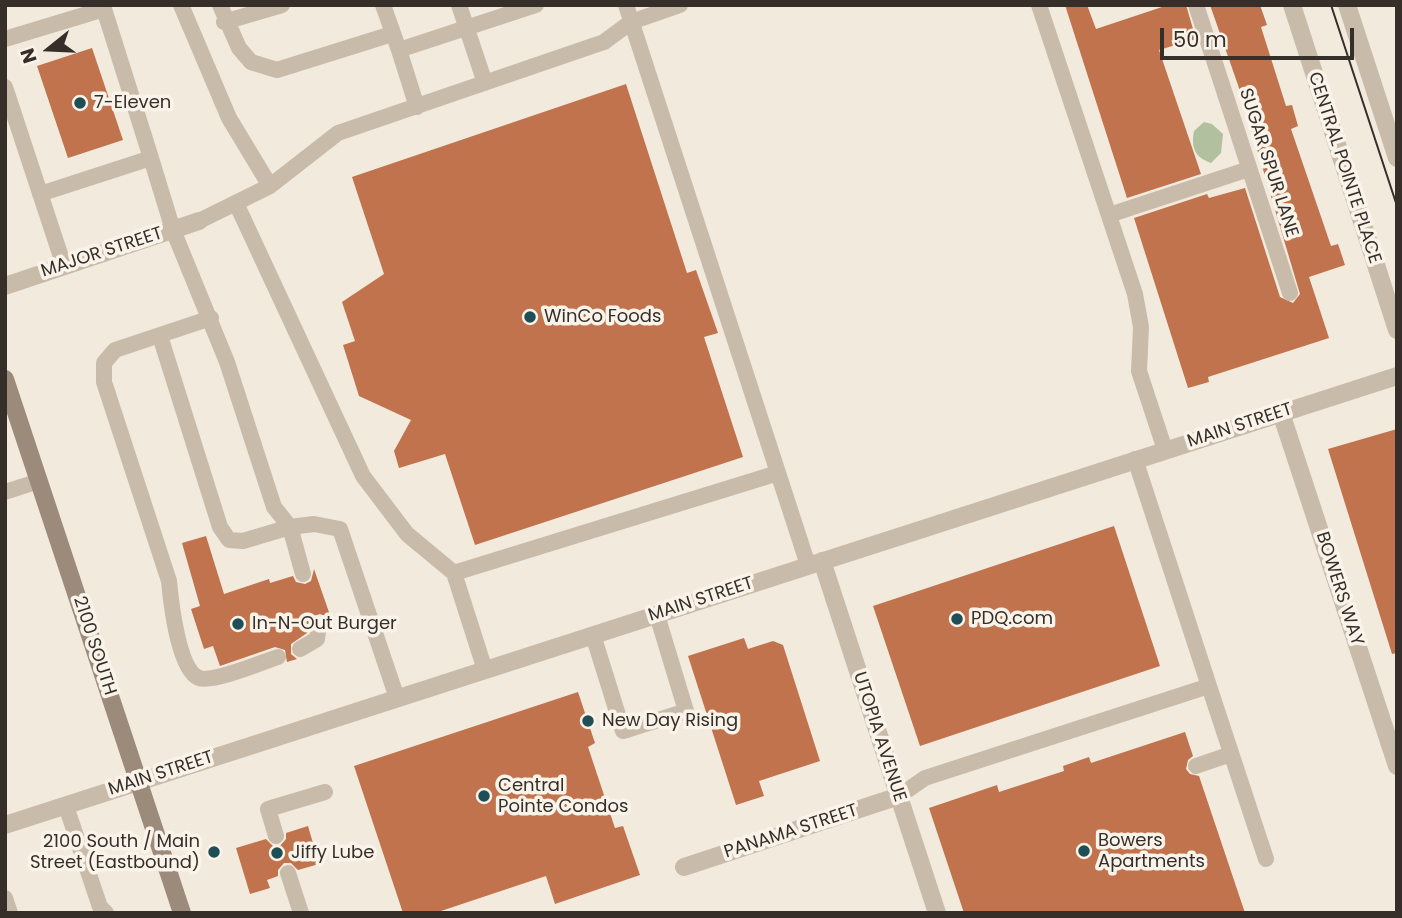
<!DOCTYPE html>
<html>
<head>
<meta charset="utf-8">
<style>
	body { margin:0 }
	#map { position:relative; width:1402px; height:918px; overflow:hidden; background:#f1eadd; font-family:Poppins,sans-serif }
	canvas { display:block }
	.frame { position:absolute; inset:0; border:7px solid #362e29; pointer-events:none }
	.north { position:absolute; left:14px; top:14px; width:70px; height:70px; -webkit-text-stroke:5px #f9f3e9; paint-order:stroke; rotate:252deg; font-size:19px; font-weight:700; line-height:28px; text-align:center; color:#362e29 }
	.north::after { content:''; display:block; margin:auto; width:24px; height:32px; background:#362e29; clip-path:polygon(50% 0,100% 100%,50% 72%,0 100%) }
	.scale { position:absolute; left:1160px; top:28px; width:194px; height:32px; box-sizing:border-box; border:4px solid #362e29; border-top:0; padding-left:9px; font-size:21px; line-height:24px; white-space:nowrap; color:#362e29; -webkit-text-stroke:5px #f9f3e9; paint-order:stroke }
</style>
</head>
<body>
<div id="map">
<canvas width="1402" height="918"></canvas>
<div class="frame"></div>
<div class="north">N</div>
<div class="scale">50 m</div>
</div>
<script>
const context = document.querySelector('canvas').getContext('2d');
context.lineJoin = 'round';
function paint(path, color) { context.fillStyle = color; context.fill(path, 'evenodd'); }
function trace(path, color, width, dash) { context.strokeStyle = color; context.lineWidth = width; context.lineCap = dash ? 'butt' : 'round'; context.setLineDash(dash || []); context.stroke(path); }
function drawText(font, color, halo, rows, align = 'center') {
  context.font = font + ' Poppins,sans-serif'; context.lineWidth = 7; context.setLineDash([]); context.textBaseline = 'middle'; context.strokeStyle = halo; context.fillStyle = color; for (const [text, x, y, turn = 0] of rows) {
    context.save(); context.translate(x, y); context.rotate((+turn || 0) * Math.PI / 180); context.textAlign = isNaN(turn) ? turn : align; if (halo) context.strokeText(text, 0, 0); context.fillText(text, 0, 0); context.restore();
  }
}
paint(new Path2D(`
	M1204,122L1212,124L1223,134L1221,153L1211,163C1194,157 1191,147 1194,131Z`), '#b1c09e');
paint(new Path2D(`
	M1065,5H1087L1096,29L1168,5H1186L1196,39L1159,50L1201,174L1127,198Z
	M1210,5H1260L1267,25L1261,27L1286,106L1292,105L1298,126L1291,129L1331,246L1338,244L1345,265L1309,277L1329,338L1208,377L1209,382L1188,388L1134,218L1207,194L1209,198L1245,188L1280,297L1293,303L1300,294L1238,85Z
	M92,48L123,140L68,158L37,66Z
	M626,84L687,273L696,270L718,333L704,337L743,457L475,545L445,454L399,468L394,451L411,420L359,396L343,345L355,341L342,302L384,274L352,177Z
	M1397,429V653L1392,654L1328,449Z
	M1114,526L1160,666L920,746L873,606Z
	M206,536L224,594L269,579L270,583L293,576L296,582L305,584L311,581L314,569L331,618L320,614L311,617L307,633L291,644V654L297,659L287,662L285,650L275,647L220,666L213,646L204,649L191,609L200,606L182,543Z
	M744,638L748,649L773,641L783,645L820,761L759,781L764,796L736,805L688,656Z
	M578,692L595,743L588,747L615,828L623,826L640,875L555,904L546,876L435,913H403L354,766Z
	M1185,732L1193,756L1188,760L1186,769L1190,774L1199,776L1245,913H964L929,808L997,785L999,792L1064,771L1063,766L1089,757L1091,763Z
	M308,826L319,864L298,870L291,863H284L278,870V876L267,880L270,888L250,894L236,848L266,839L273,846H280L286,839V833Z`), '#c0734c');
trace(new Path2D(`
	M181,5L229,118L270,186
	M220,5L239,48L251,62L277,70L392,34
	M383,5L399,50L536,5
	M459,5L485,83
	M626,5L808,565
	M1039,5L1135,294L1141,327L1139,371L1165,450
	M1196,5L1290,293
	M224,22L282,5
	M5,39L104,9L151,158
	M399,50L417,107
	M5,87L64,266
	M40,194L151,158L173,230L227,362L274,507L290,527L314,524L340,529L397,698
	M236,203L363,476L407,534L454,573L485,670
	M1109,215L1249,169
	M199,221L270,186L338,133L604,42L631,22L680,5
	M211,318L115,350L104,363V382L169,581C171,602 178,670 199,678C213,683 263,662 278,657
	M160,336L220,527L229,540L243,541L290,527L303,574
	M5,492L39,481
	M454,573L778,473
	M593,635L623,731L686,711L657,615
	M300,649L317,639L319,624
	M1209,686L1266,859
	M1196,766L1231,754
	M899,796L925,778L1209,686L1135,459
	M66,806L100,907L106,913
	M276,836L268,809L325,792
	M288,873L301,913
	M5,898L10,913`), '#c9bbaa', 16);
trace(new Path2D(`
	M5,286L199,221
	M1281,413L1397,766
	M822,561L937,913
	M684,867L899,796`), '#c9bbaa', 18);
trace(new Path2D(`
	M1292,5L1397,330
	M1347,5L1397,158
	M5,825L1397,376`), '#c9bbaa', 18);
trace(new Path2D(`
	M5,379L182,913`), '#9c8a7b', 18);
trace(new Path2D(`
	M1331,5L1397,206`), '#362e29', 2);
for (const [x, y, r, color] of [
	[80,103,7,"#204e56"],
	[530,317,7,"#204e56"],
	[957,619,7,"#204e56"],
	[238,624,7,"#204e56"],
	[588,721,7,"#204e56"],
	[484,796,7,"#204e56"],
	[1084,851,7,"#204e56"],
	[214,852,7,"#204e56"],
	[277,853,7,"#204e56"]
]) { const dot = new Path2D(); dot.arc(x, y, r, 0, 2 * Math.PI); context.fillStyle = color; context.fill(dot); trace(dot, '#f9f3e9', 2.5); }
drawText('18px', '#362e29', '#f9f3e9', [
	["7-Eleven",94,103],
	["WinCo Foods",544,317],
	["PDQ.com",971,619],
	["In-N-Out Burger",252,624],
	["New Day Rising",602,721],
	["Central",498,786],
	["Pointe Condos",498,807],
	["Bowers",1098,841],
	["Apartments",1098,862],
	["2100 South / Main",200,842,"right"],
	["Street (Eastbound)",200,863,"right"],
	["Jiffy Lube",291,853]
], 'left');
drawText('18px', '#362e29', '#f9f3e9', [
	["SUGAR SPUR LANE",1268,163,72],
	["CENTRAL POINTE PLACE",1344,168,72],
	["MAJOR STREET",102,253,-18],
	["MAIN STREET",1240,426,-18],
	["BOWERS WAY",1339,589,72],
	["MAIN STREET",701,600,-18],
	["2100 SOUTH",94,646,72],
	["UTOPIA AVENUE",879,737,72],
	["MAIN STREET",161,774,-18],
	["PANAMA STREET",791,832,-18]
]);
</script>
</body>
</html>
